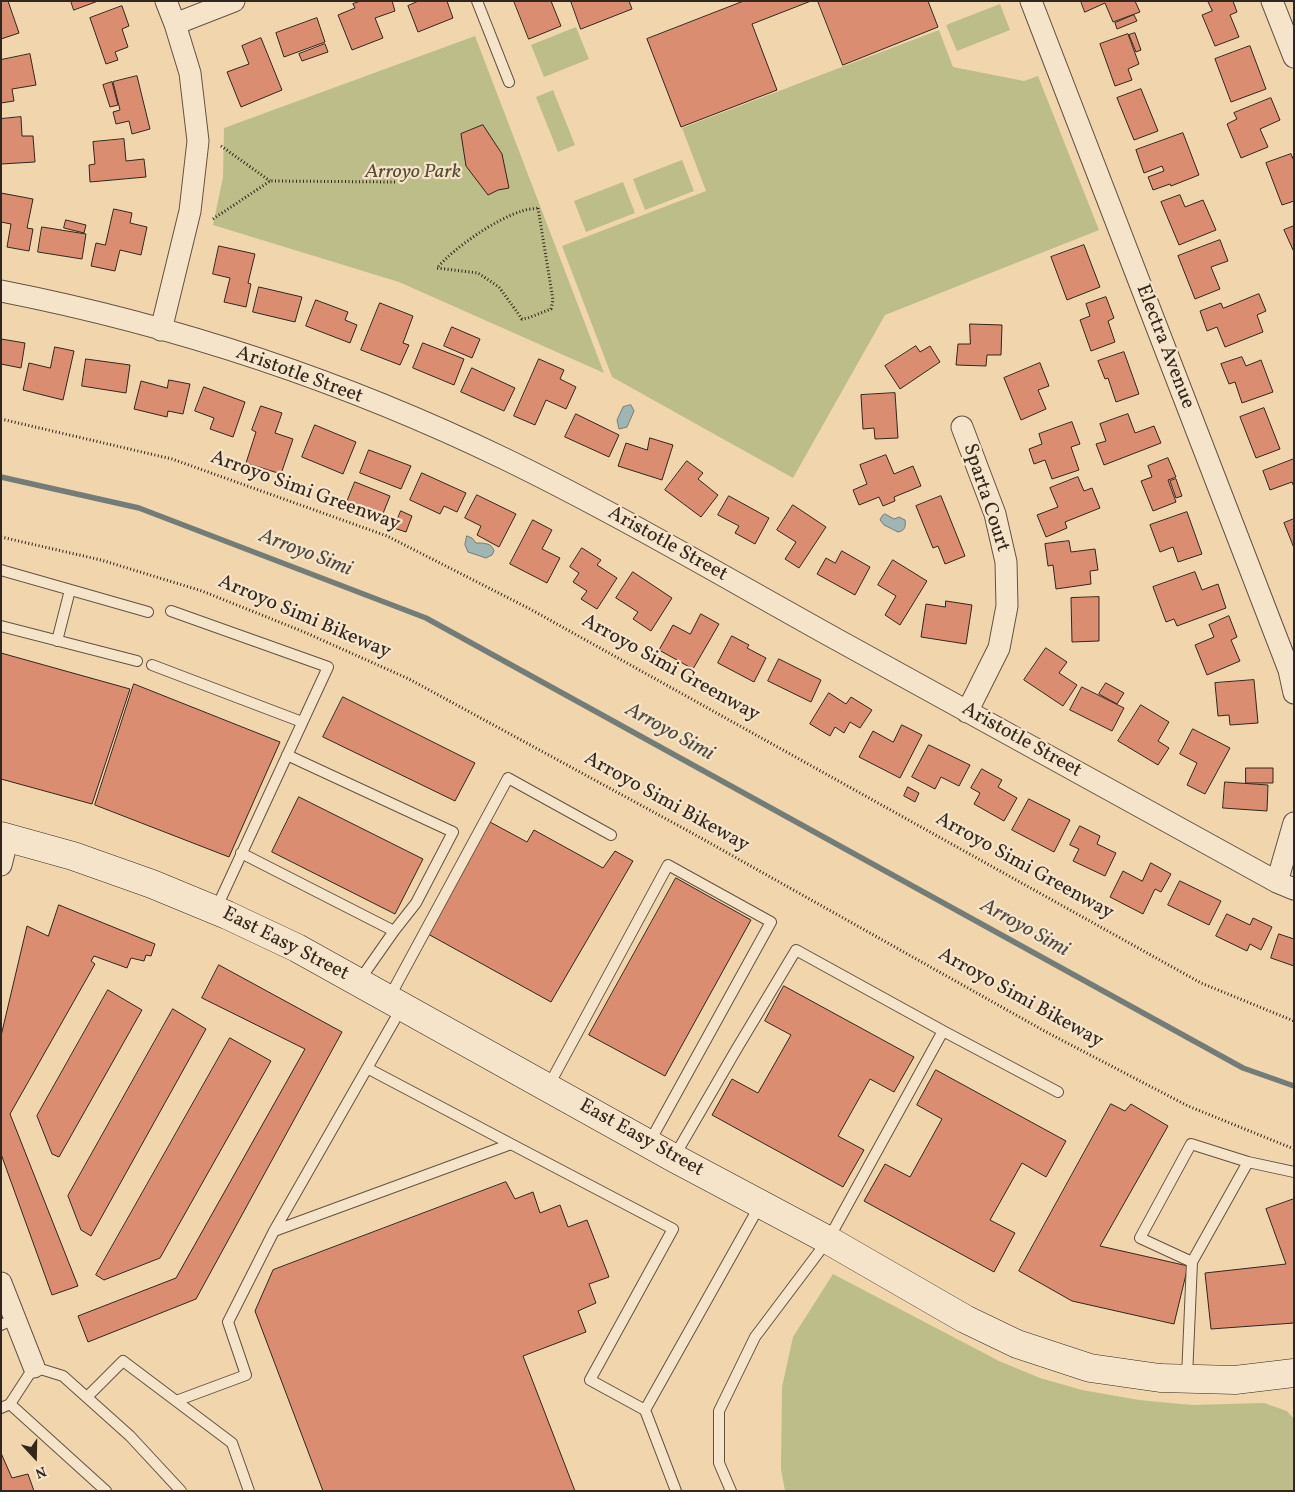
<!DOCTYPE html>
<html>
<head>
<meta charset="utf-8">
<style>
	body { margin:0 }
	#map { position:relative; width:1295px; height:1492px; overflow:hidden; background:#f1d6ad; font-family:Vollkorn,serif }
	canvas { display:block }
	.frame { position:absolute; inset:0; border:2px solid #33261d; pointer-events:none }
	.north { position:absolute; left:10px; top:1432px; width:50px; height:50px; -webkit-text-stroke:4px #f6e4ca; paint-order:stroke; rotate:159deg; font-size:14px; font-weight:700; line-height:20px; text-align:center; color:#33261d }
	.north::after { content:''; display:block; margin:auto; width:18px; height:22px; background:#33261d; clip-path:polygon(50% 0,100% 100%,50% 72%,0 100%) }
</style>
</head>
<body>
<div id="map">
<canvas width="1295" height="1492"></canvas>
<div class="frame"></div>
<div class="north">N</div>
</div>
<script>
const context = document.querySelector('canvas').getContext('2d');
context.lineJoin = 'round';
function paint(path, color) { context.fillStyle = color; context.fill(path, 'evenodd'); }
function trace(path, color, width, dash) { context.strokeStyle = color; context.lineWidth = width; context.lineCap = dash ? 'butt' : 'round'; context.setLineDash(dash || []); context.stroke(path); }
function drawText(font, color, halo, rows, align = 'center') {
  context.font = font + ' Vollkorn,serif'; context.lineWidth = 4.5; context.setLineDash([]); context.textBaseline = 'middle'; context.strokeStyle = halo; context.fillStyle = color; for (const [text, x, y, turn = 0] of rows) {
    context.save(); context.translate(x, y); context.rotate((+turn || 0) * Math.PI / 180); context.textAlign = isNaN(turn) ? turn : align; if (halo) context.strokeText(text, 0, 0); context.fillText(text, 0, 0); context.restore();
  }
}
paint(new Path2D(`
	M1000,4L1010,30L957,51L946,25Z
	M576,27L589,59L544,77L531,45Z
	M939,30L953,67L1024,81L1038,76L1099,230L885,315L793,478L612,377L562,246L706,191L682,128Z
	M475,36L604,373L399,282L213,225L223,177L224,128Z
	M553,90L575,145L558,152L536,97Z
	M682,160L694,191L645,210L633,179Z
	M623,182L635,213L586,232L574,201Z
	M833,1274L999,1361L1040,1378L1082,1390L1139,1400L1192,1405L1264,1403L1287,1411L1294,1419V1491H785L781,1469L782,1387L793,1337Z`), '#bcbd88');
const water = new Path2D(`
	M631,405L634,411L627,427L619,429L617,420L623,407Z
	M885,514L894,519L899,517L905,520C906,526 905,531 898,532L884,525L880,520L882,516Z
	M467,536L472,538L476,543C484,543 492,543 494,551L492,555L486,558L468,552L465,545Z`);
paint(water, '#9fb6b5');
trace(water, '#747c78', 1);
trace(new Path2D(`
	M1,477L139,508L426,618L1243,1068L1294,1086`), '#747c78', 5.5);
const building = new Path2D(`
	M1,1H8L19,33L1,39Z
	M71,1H98L74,10Z
	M361,1H392L395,11L375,18L383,38L352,50L338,15L355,8L353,4Z
	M419,1H447L453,18L418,32L408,6Z
	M514,1H551L561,26L529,39Z
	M571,1H629L632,9L581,29Z
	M744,1H811L752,24L777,90L681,127L647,39Z
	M818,1H928L938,27L843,65Z
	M1081,1H1135L1140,12L1113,22L1105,3L1085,12Z
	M1208,1H1233L1237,12L1230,15L1239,37L1215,46L1202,15L1212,11Z
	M122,6L129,26L122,29L128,47L115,52L118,60L106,64L90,18Z
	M1134,15L1137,21L1117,29L1115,23Z
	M317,18L325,42L284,57L276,33Z
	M1135,33L1141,50L1136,52L1129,35Z
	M1128,34L1139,64L1128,69L1132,80L1115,86L1100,44Z
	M261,38L282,90L241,107L227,72L249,64L242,46Z
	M325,44L328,52L302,61L299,54Z
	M1250,46L1266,89L1231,102L1215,59Z
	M30,54L36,85L12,89L14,101L1,103V60Z
	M137,76L150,129L132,134L129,121L116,124L113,112L120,110L113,82Z
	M112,82L118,105L110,107L103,85Z
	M1141,89L1158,131L1134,140L1117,98Z
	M1271,98L1280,120L1260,129L1268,147L1241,158L1227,124L1237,119L1234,113Z
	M21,117L22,136H33L35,162L1,164V119Z
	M483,125L502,154L509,188L498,190L488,195L466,166L461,134Z
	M1183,133L1199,175L1171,186L1170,184L1153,190L1148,177L1164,171L1162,166L1144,173L1136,150Z
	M124,139L126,161L144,159L146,177L90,182L89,165L95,164L93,142Z
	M1291,154L1294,161V201L1282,205L1266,163Z
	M1,193L33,199L27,228L33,229L29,251L7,247L11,224L1,222Z
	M1180,195L1185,207L1203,200L1216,230L1179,245L1161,202Z
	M114,209L132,213L130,223L147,227L141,255L120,250L115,271L91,266L96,243L105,245Z
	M66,220L86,225L84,233L64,228Z
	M1294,226V252L1284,230Z
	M42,227L86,234L82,259L38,252Z
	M1220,240L1228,261L1211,267L1220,289L1195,299L1178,256Z
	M1084,245L1100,287L1067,300L1051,257Z
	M219,246L255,254L248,283L251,284L246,307L224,302L230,278L213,274Z
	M259,287L302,297L295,322L253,312Z
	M1259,294L1266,311L1257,315L1263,332L1225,347L1217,327L1207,331L1200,311L1221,303L1223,308Z
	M1106,297L1114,318L1108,321L1115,342L1091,351L1080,320L1090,316L1086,304Z
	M316,300L348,312L345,320L357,325L350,343L306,326Z
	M380,303L413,316L403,343L409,345L400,365L361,350Z
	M970,324L1002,325L1001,355H987L986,366L956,365L958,344H970Z
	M452,327L480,339L472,358L444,346Z
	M1,339L25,343L21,368L1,364Z
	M423,343L464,359L454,385L413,368Z
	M916,346L920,352L930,346L940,362L900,389L885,366Z
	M55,347L74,351L63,400L23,390L29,363L50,368Z
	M1124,352L1139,394L1116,402L1108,378L1105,379L1098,361Z
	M1242,357L1246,366L1261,360L1273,392L1242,403L1235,382L1229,384L1221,364Z
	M86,359L130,365L126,393L82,386Z
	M539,359L564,370L560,379L576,387L566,409L546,400L535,425L514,416Z
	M1040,363L1049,386L1038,390L1046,409L1021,420L1004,378Z
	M472,368L515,388L504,411L461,392Z
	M169,380L190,384L183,414L168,411L167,417L134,409L141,381L167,388Z
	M204,387L245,402L233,437L210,429L214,418L195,411Z
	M895,393L898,438L875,439L874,428L863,429L861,395Z
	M261,406L282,413L275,433L293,439L281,474L246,463L256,432L252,430Z
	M1264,408L1280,449L1256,458L1240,417Z
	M576,414L619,435L609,457L565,437Z
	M1128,414L1135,433L1154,426L1161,443L1104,465L1096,444L1106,441L1100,424Z
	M1072,422L1080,444L1071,447L1079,470L1052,479L1045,460L1034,464L1029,449L1042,444L1039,434Z
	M315,425L356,442L343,474L302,457Z
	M650,438L673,445L662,480L618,466L626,443L647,450Z
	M369,450L411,466L401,489L360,473Z
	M886,455L894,474L913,466L921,486L894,497L895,501L883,506L879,497L859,505L853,490L867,484L860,465Z
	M1168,458L1176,477L1168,480L1176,502L1153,511L1141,481L1152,477L1148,466Z
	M1294,459V487L1292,482L1270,490L1263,471Z
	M687,461L703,473L698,479L718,495L701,517L665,490Z
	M422,473L466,493L457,512L444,506L440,514L410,500Z
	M1078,477L1084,491L1092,488L1100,508L1065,522L1067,528L1046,537L1037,515L1058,507L1050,488Z
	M1176,479L1182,496L1176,498L1170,481Z
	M355,482L390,496L380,521L345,507Z
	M477,495L516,514L499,547L477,535L481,526L465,518Z
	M729,496L769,518L755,544L735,533L739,526L718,515Z
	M941,496L965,556L945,564L938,546L933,548L916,506Z
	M793,505L826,527L799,568L785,559L796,542L777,530Z
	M401,511L412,516L406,532L394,528Z
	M1187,512L1202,554L1178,562L1173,547L1160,552L1150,525Z
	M1294,519V548L1284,523Z
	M533,520L552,530L542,549L560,558L547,583L510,564Z
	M1069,541L1071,552L1095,549L1098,570L1090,571L1091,584L1056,589L1053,565L1048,566L1045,544Z
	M582,548L601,560L597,565L617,578L597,609L581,599L587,591L573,582L579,573L570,567Z
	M842,551L870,567L855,595L817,574L826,558L835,563Z
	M893,560L927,581L900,625L885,615L896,596L878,585Z
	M633,572L672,598L651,631L633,619L638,612L616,598Z
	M1195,572L1202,590L1218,584L1226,608L1177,626L1174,619L1166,622L1153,587Z
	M1099,597V641L1072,642L1071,598Z
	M946,601L972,605L966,644L921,637L926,604L945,607Z
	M701,614L719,624L693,669L659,650L673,625L690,634Z
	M1229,616L1237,637L1231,640L1240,661L1207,675L1195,645L1214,637L1209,625Z
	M732,636L749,645L747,648L766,658L754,682L718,663Z
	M1046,648L1067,662L1059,673L1077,685L1063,706L1024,680Z
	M1,653L130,689L92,804L1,779Z
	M779,659L821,680L811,702L768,681Z
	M1254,680L1258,723L1230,725L1229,715L1218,716L1215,683Z
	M1106,683L1124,693L1117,704L1099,694Z
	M134,684L280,742L229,857L95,805Z
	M1082,687L1124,708L1112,731L1070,710Z
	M829,693L846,704L851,697L872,710L860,728L850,722L844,733L835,727L830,736L810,724Z
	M343,697L475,763L455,801L323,737Z
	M1141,705L1169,722L1158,741L1169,748L1158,765L1118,741Z
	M902,725L922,735L900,778L859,757L873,731L893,742Z
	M1193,729L1230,748L1205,794L1187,785L1197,763L1180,754Z
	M929,745L970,765L959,786L941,777L935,789L912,777Z
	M1246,768H1273V783H1246Z
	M982,769L1002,780L998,787L1017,798L1004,821L974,804L980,793L971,788Z
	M1225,782L1268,785L1267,811L1223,808Z
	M908,787L919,793L915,802L904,796Z
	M299,797L423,859L395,914L272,852Z
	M1029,799L1070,820L1054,852L1012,830Z
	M490,822L527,842L534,830L603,868L615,851L633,861L551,1002L428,934Z
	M1080,826L1100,836L1097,844L1116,853L1105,876L1073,861L1079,849L1070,845Z
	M1151,863L1171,874L1161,892L1155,889L1143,914L1110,897L1123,871L1142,881Z
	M676,878L751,920L665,1076L589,1035Z
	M1180,881L1221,901L1209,925L1168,905Z
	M59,905L155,944L151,956L146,955L144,961L131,958L127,968L94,956L91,961L95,964L10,1114L78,1286L52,1295L1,1154V1036L27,926L48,936Z
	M1227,914L1250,925L1253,918L1272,927L1261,950L1250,944L1247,951L1216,936Z
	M1279,934L1294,939V966L1271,958Z
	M219,965L342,1032L196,1299L88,1342L78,1316L176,1278L305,1049L202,998Z
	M784,986L914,1057L894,1092L870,1079L838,1136L864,1150L843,1187L712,1115L732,1079L758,1093L791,1035L765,1021Z
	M108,990L142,1010L59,1157L52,1154L37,1116Z
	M173,1009L206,1029L91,1236L81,1230L68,1196Z
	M230,1038L271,1061L160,1258L104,1280L96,1275Z
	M936,1070L1066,1141L1046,1177L1022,1163L990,1220L1015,1233L994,1272L864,1201L885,1164L910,1177L942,1119L917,1105Z
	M1111,1104L1125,1111L1131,1104L1168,1126L1100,1246L1188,1266L1174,1324L1072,1301L1019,1271Z
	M506,1182L515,1199L533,1192L540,1213L560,1205L568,1227L587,1220L609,1277L589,1284L596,1303L578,1311L586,1332L523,1356L575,1491H323L255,1311L273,1270Z
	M1294,1199V1323L1211,1329L1205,1273L1286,1264L1266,1209Z
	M1,1453L12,1478L28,1474L34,1491H1Z`);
paint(building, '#da8d71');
trace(building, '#33261d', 1);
const lane = new Path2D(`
	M477,1L509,82
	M1,570L148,612
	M171,611L328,667L216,909
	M1,626L137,661
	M57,641L70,590
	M152,665L302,722
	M287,755L453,832L416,903L394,931L359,981
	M241,853L394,931
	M389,998L508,778L611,835
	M402,1007L274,1231L511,1144L673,1229L590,1380L645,1410
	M943,1031L1058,1092
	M367,1068L511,1144
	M548,1087L668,865L771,922L649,1143
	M674,1157L736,1050L796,950L943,1031L828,1240L755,1337L719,1411V1463L731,1491
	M1192,1262L1140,1238L1191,1144L1248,1162
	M1,1325L15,1319
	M1187,1377L1192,1262L1248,1162L1294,1172
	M87,1397L123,1361L232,1443L249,1491
	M176,1401L246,1375L228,1322L274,1231
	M10,1404L106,1491
	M1,1408L10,1404L34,1367L63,1376L130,1436L181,1491
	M676,1491L645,1410L760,1205`);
const street = new Path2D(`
	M1031,1L1289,670L1294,693
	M1272,1L1294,57
	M175,24L234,1
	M1,291C174,325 346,382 505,459C618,514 726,578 836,639C983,720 1130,801 1277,882L1294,889
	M161,330L190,211L198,141L190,73L175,24L166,1
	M962,427L995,514L1006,562L1007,606L999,648L967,712
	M1,865L8,837
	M1277,882L1294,823
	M1,1283L34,1367`);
const secondary = new Path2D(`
	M1,836L73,856L152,884L227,915L297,948L674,1158L828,1240L965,1319L1017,1344L1090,1368L1160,1378L1235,1380L1294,1373`);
trace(lane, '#625241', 12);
trace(street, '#625241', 23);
trace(secondary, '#33261d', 29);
trace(new Path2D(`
	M221,146L270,181
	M538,208L553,300L551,309L528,318L522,319L499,287L478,273L437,268C455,247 496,219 522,211C527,209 533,209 538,208Z
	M213,219L270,181L396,182
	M1,419L172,459L387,536L530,609L1201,983L1294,1021
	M1,537L101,560L202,591L304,632L409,679L692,833L1048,1033L1188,1106L1294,1149`), '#33261d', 3, [1, 2.5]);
trace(lane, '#f6e4ca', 10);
trace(street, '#f6e4ca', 21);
trace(secondary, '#f6e4ca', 28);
drawText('italic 20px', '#554c38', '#f6e4ca', [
	["Arroyo Park",413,173]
]);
drawText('20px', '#33261d', '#f6e4ca', [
	["Electra Avenue",1164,347,69],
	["Aristotle Street",299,376,20],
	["Arroyo Simi Greenway",305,492,20],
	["Sparta Court",985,498,72],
	["Aristotle Street",667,545,29],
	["Arroyo Simi Bikeway",304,618,23],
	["Arroyo Simi Greenway",670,669,29],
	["Aristotle Street",1021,741,29],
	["Arroyo Simi Bikeway",666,803,29],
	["Arroyo Simi Greenway",1024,867,29],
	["East Easy Street",285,945,27],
	["Arroyo Simi Bikeway",1020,999,29],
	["East Easy Street",641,1139,29]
]);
drawText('italic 21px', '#4e4a43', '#f6e4ca', [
	["Arroyo Simi",305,554,21],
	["Arroyo Simi",669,733,29],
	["Arroyo Simi",1024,929,29]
]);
</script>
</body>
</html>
